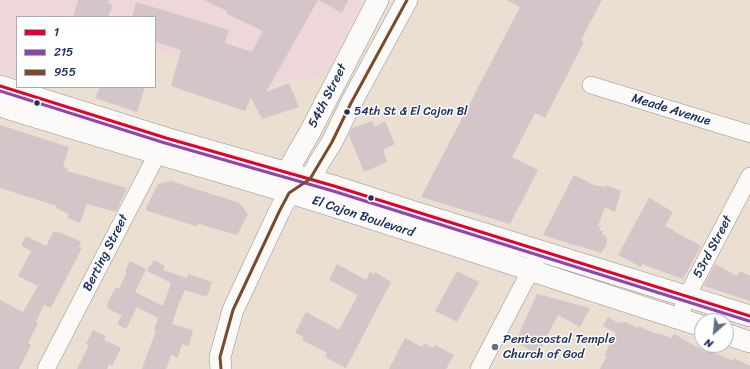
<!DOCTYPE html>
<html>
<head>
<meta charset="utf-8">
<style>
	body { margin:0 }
	#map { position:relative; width:750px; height:369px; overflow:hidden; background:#eadfd0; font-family:Sriracha,sans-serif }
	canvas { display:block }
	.legend { position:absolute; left:16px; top:16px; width:140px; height:72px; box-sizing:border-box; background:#fff; border:1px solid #a4acbf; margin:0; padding:5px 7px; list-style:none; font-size:12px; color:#1b2f5e }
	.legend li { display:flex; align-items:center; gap:8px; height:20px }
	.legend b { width:20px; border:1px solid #a4acbf }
	.north { position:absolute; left:694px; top:313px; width:40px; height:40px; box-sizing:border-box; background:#fff; border:1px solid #a4acbf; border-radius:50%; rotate:207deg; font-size:11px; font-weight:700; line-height:16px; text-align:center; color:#1b2f5e }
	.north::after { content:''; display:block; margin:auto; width:14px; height:18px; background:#636d86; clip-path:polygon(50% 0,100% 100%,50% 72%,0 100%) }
</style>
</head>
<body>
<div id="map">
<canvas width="750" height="369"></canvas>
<ul class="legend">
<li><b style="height:5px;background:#e4002b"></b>1</li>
<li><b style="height:5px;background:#8e44ad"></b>215</li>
<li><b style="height:5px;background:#7a4b2a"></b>955</li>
</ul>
<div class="north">N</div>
</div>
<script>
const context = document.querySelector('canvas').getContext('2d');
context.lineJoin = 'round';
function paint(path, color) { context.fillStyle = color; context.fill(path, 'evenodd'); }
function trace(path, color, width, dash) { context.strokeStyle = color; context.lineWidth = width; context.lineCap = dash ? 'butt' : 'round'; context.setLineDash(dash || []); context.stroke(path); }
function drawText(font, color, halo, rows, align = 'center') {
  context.font = font + ' Sriracha,sans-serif'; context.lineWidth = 3; context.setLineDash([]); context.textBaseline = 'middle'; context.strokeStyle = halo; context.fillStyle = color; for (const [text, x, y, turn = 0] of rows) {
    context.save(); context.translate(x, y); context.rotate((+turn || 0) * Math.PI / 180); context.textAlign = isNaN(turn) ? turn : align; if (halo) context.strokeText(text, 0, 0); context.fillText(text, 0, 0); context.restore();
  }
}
paint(new Path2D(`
	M0,0H363L323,77L257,84L155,49V17H55L49,15L48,17H17V77L0,73Z`), '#eed7db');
paint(new Path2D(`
	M78,0H109L108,4L113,5L108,17H73Z
	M204,0H348L342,13L318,0L266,92L289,83L299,107L262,119L251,98L245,111L171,86L181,50L155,42V17H132L136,2L229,30L225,43L252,52L263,31L227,14V11Z
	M507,0H602L581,40L584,42L545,118L535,113L512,157L538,170L510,224L421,197L520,7Z
	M100,87H145L137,112L95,98Z
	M372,121L374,127L385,121L395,144L383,150L387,162L364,172L349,135L352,128Z
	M0,125L69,147L63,167L68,169L67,171L127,188L116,212L87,204L80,223L67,218L69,214L56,208L57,206L0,188Z
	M574,175L594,185L605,187L606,185L621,191L615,212L605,207L598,226L601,227L599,230L603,231L602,234L607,237V244L601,253L577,245V246L543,235Z
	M171,181L239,203L248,214L237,235L199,224L195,226L145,210L158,184Z
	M649,198L673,212L665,226L701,246L683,279L642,264L641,267L618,255Z
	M54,231L62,234V233L81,242L79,247L82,248L51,308L44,305L36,322L38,323L28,343L31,345L19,369H0V300L23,312L38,286L18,276L31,251L21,245L26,236L46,246Z
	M154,260L165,266L163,270L187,278L188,274L212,282L207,297L185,290L179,303L172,324L193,330L189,346L182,344L178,358L171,355L166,369H142L156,330L154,329L158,318L137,307L126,329L117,324L122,315L108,309L109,308L106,306L116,287L119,289L127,272L125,271L130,261L146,269L135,292L163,306L171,283L147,271L149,266H151Z
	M337,264L366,280L370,272L374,274L375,272L391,282L346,368L325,357L327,353L302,340L304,337L295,333L306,312L339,330L358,295L329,280Z
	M715,264L737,276L740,271L750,276V301L704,286Z
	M457,271L479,282L457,322L435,311Z
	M537,294L590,308L580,327L558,315L538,354L515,342Z
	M608,317L618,323L625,322L638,328L639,326L654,333L661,334L671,338L674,334L706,352L708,350L733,361L734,358L750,366V369H600L607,356L604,355L616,333L603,326Z
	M93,330L106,336L104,340L121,348L112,366L109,364L107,369H77L89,345L86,344Z
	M405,338L422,347L424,343L433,348L435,345L454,355L446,369H389Z`), '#d3c5c8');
const minor = new Path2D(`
	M591,85L750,134
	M679,319L687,296L750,176
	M46,369L163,143
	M479,369L536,260`);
const major = new Path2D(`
	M0,86L166,138L334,186L408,210L750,316
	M0,106C95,136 191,163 287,192C426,235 564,282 702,326
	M288,184L287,172L311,130L378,0
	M726,334L750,342
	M221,369L220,357L233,310L279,212L289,193L310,179L320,161L332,142L351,103L407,0`);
trace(minor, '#939191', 18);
trace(major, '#939191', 22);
trace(minor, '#fcfaf8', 17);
trace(major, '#fcfaf8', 21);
trace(new Path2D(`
	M0,86L166,138L334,186L750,316`), '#e4002b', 3);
trace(new Path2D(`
	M0,91L165,143L333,191L749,321`), '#8e44ad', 3);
trace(new Path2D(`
	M221,369L220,357L233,310L279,212L289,193L310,179L332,142L351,103L407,0`), '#7a4b2a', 3);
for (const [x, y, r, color] of [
	[37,103,3.5,"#1b2f5e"],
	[347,112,3.5,"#1b2f5e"],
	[371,198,3.5,"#1b2f5e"],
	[495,347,4,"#636d86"]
]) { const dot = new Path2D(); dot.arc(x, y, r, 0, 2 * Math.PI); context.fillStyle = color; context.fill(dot); trace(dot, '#fff', 1.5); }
drawText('12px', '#1b2f5e', '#fff', [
	["54th St & El Cajon Bl",354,112]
], 'left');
drawText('13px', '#1b2f5e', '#fff', [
	["54th Street",328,96,-63],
	["Meade Avenue",671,110,17],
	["El Cajon Boulevard",363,217,18],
	["53rd Street",713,247,-62],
	["Berting Street",106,253,-63]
]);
drawText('13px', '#1b2f5e', '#fff', [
	["Pentecostal Temple",503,340],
	["Church of God",503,355]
], 'left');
</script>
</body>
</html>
